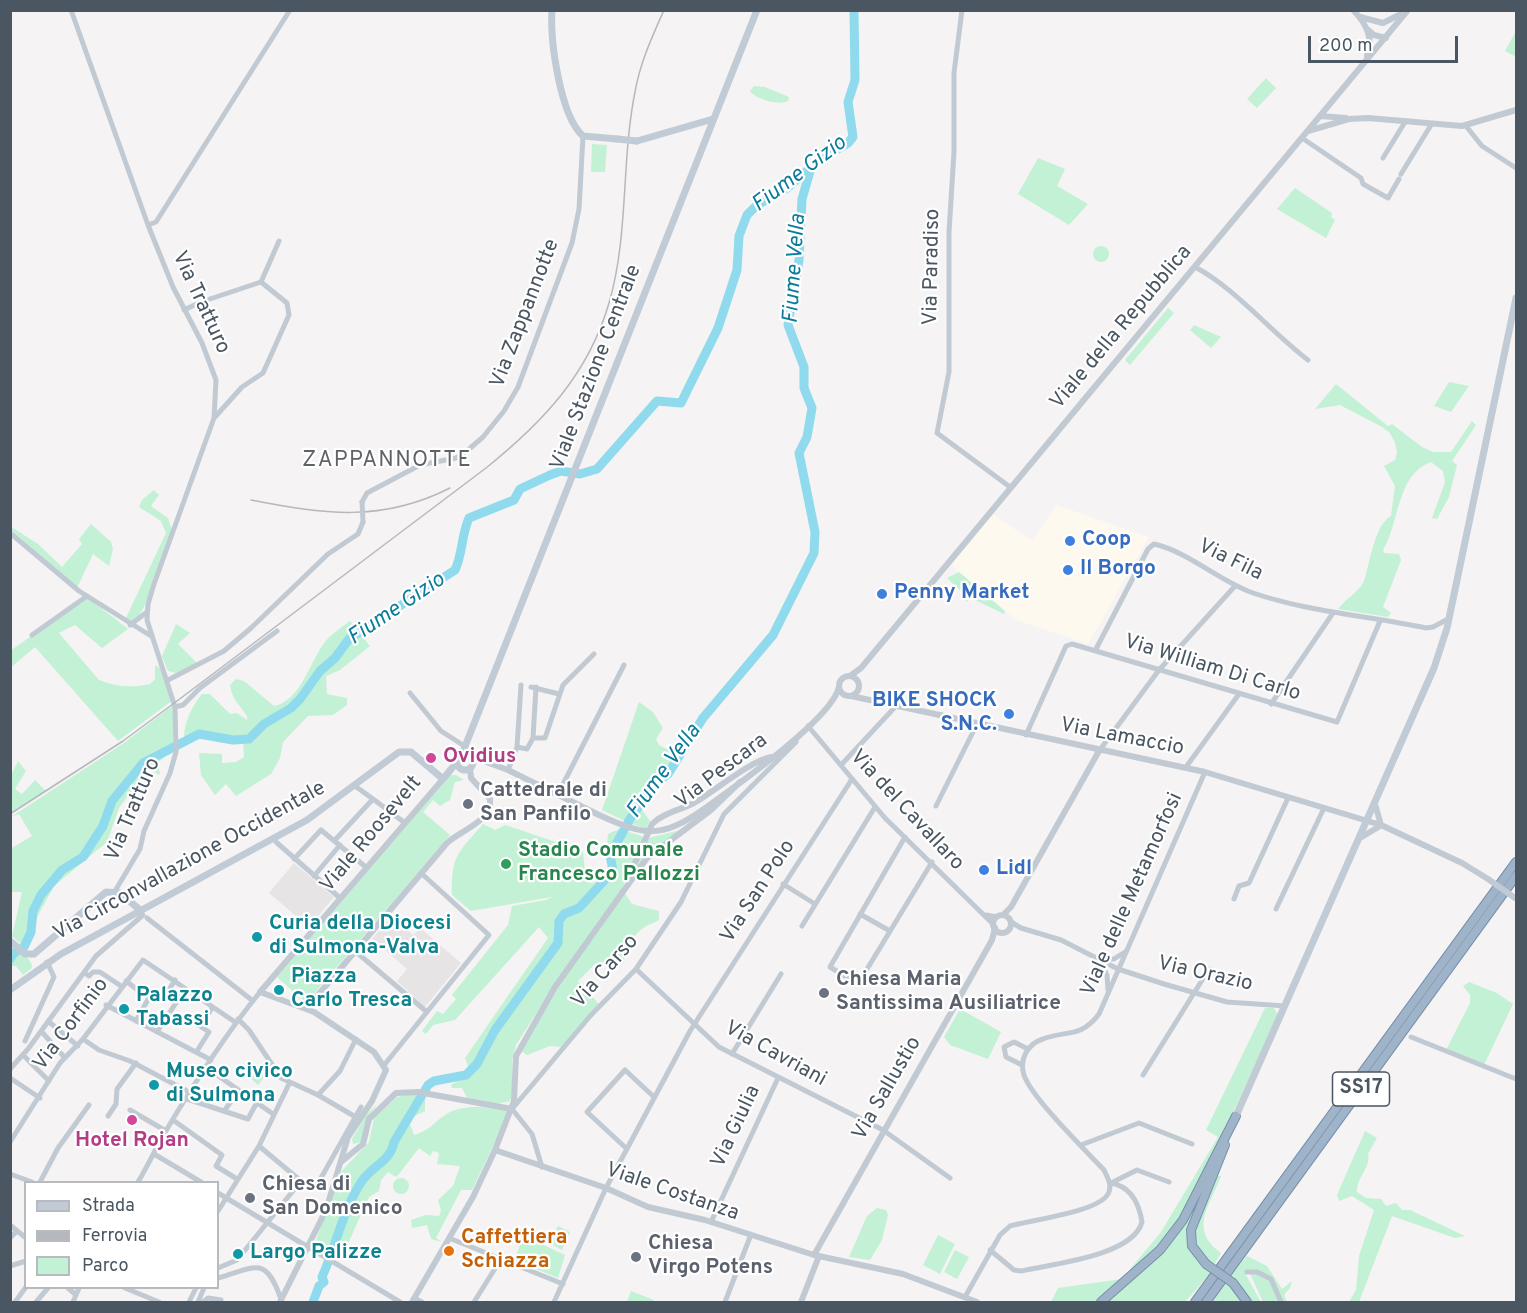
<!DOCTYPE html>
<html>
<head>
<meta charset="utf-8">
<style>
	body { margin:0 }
	#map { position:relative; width:1527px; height:1313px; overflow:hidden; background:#f5f3f3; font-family:Overpass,sans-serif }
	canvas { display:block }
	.frame { position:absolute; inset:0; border:12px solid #4a5661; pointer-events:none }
	.legend { position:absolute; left:24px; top:1181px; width:195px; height:108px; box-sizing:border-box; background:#fff; border:2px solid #b7bbc0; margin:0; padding:8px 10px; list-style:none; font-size:18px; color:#4a5661 }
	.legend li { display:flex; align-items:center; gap:12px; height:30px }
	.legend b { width:30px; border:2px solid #b7bbc0 }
	.scale { position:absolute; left:1308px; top:36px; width:150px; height:27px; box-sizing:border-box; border:3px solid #4a5661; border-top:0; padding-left:8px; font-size:18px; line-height:21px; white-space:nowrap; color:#4a5661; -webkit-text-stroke:4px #fff; paint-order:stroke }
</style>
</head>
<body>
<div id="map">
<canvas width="1527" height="1313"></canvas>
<div class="frame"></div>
<ul class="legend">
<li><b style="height:8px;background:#c1cbd6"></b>Strada</li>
<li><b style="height:8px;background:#b5b8bd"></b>Ferrovia</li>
<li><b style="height:16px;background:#c3f1d5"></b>Parco</li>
</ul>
<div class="scale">200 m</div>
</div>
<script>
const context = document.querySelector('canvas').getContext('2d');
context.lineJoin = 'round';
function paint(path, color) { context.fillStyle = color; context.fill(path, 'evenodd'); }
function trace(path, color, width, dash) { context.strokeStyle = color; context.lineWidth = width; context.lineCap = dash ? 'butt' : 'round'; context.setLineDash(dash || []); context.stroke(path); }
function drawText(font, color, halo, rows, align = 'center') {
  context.font = font + ' Overpass,sans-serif'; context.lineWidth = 4.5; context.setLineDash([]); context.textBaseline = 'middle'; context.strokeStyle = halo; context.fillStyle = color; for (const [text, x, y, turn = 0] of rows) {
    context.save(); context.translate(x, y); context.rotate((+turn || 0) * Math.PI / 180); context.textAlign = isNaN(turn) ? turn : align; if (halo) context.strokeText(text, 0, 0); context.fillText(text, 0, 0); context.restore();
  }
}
paint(new Path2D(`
	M1056,505L1149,537L1088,644L1016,620L951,565L993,514L1032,541Z`), '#fdf9ef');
paint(new Path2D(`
	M294,863L334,897L309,927L269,893Z
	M392,916L413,935L420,928L461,963L425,1007L397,981L407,969L372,939Z`), '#e6e4e5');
paint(new Path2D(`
	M1516,31V57L1505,51Z
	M1266,78L1276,88L1257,108L1247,99Z
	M754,86L765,87L789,97L788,101C780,106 755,99 750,91Z
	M592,144L607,145L605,172H591Z
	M1038,158L1065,169L1057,186L1088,204L1069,225L1018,194Z
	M1295,188L1332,213L1331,217L1335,220L1326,238L1277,209Z
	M1093 254a8 8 0 1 1 16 0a8 8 0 1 1-16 0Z
	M1168,308L1174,313L1130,365L1125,360Z
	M1194,325L1221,337L1211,348L1190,330Z
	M1449,382L1469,386L1451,412L1434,406Z
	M1336,384L1388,426L1392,424L1422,447L1433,452H1451L1472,421L1476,425L1452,461L1457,465L1449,497L1437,519L1432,518L1445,482L1443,471L1431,462C1396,475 1400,522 1383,550L1384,553L1399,554L1401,560L1383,607L1391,613L1388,617L1338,609C1346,598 1358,593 1364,581C1370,564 1374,525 1391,516L1395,486L1384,466L1395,460L1397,452L1395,443L1390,433L1382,427L1340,405L1315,409Z
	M154,490L159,495L151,506L168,518L172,530C165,550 147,612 133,623L125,620L166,533L161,521L139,507L142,500Z
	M91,524L111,542L113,549L109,566L93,554L77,588L11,530L13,528L38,544L62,567L82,544L79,539Z
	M959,572L1005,611L1004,614L971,598L966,602L964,594L947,578Z
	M87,597L128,629L102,648L75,625L59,633L99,680C116,687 132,688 150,684L155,679V665L163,670L173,700L118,741L35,647L10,668V651Z
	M350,621L370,646L340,670L326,676L327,694L347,698V705L333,715L308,716L283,742L280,758L271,774L236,796L226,784L215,795L201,775L199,753L222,754V763L236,762L244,757L243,740L199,733L184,737C184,723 193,704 202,694H210L230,714L237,713L247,720V716C240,705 232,700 230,685L236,679L244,681L274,706C301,701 310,661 325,642C331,634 342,627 350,621Z
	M176,624L190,633L178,644L197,663L176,673L168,671L162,656Z
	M639,702L653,712L663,728L656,739L659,745L678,755L668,771L639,795L636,802L650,821L646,828L631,824L602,810Z
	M173,705V749L158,763L160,775L148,769L119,808L107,842L54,886L34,923L27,950L12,936L22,892H11L10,849L32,836L19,814L11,817L124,743Z
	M18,761L26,771L15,789L22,794L35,780L46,791L11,812V775Z
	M450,775H456L464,780L455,782L450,800L440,806L433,800L423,812L450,835L306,1003L277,977Z
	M483,824L495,830L505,825C532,834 557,842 583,852L586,882L594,883L606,875L613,858L607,845L608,834L619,829L644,837L621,891L546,998L516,1045L512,1060L513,1092L510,1101L497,1104L467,1098L462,1088H452L451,1085L462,1079L468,1066L465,1058L548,938L539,927L455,1020L433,1025L426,1034L422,1031L437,1011L443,1014L456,999L452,995L508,925L512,906L546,900L552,897L471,911L452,895C451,855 458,853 483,824Z
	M681,830L632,876L648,838Z
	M624,892L632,904L659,911V920C655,923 651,923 646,926C634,934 625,948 624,962C614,972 607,965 595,964L578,981L600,1005L561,1047L550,1046L527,1055L522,1052L523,1047L559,984Z
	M15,948C22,955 32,958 32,968L23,975L16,966H11V952Z
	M1469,982L1497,993L1513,1004L1484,1065L1446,1050L1470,1003V995L1463,986Z
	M1265,1008H1274L1278,1015L1194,1197L1164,1243L1100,1302H1051L1058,1288L1122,1279L1161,1232L1218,1137L1206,1130Z
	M960,1009L1001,1032L988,1059L950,1045L944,1037Z
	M267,1064L271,1069L258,1085L249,1077L257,1068L262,1071Z
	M405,1095H416L425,1099V1111L413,1117L410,1124L414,1135C433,1129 431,1124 445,1115C461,1103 492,1107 510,1111L472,1190H461L436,1238L442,1242L431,1239L427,1225L412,1228L411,1220L426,1215L439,1216L441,1211L438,1200L453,1186L460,1166L437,1164L439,1153L433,1151L430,1156L419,1148L399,1174L396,1177L388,1172L381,1180L379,1191L369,1197L341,1259L315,1244L338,1175L369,1142L374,1118L397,1097Z
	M379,1102L366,1119L361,1142L353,1144L352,1139L366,1115Z
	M1365,1131L1377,1138L1368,1154C1371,1168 1356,1178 1357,1192L1366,1198L1381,1199L1386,1206L1396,1203L1402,1210H1410L1465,1236L1455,1238L1392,1216L1359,1302H1349L1356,1290L1359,1256L1374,1210L1352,1196L1339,1201L1337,1195Z
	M1221,1147L1197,1206L1193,1253L1212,1272L1208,1276L1185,1302H1108L1169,1246L1183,1223Z
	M1215,1176H1221C1210,1206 1188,1229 1221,1253L1214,1265C1177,1239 1201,1210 1215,1176Z
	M393 1186a8 8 0 1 1 16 0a8 8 0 1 1-16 0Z
	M877,1208L886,1210L888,1215L882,1240L870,1260L849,1257L867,1216Z
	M558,1226L570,1232L562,1250L549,1243Z
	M938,1235L955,1244L940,1274L923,1265Z
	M524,1236L565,1255L558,1278L514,1260Z
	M955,1250L969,1257L957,1279L944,1272Z
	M1247,1256L1267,1266L1282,1289L1292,1281L1290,1288L1284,1295L1287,1302H1263L1248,1269L1246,1275L1261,1302H1250L1242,1287L1230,1277Z
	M1226,1283L1245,1302H1212Z
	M631,1291L654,1300L653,1302H627Z`), '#c3f1d5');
trace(new Path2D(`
	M10,959L14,953L24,947L31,932L33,911L41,895L62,870L83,857L103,826L112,801L143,763L199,734L233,740L249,739L264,724L291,708L300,699L320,671L335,658L349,639L455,570C463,553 461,536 469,518L514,500L520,489L550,475L561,471L580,474L597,469L657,401L681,403L718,328L737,270L739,236L747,215L757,205L787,188L822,158L848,143L853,137L848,102L855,80L854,10
	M313,1302L319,1286L324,1282L322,1277C336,1246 343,1209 362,1181C372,1166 391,1161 394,1142L428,1085L434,1081L466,1075L477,1064L495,1030L558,943L559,921L564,914L579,908L613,871L610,855L630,819L655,784L668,774L703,718L773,635L814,553L815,532L799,453L807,437L812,408L804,388V367L788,325L799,260L802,199L811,168`), '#90daee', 9);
const trunk = new Path2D(`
	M1206,1264L1192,1246L1191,1230L1225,1145
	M1233,1283L1247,1302
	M1101,1302L1160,1250L1183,1220L1236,1116
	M1195,1302L1516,862
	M1206,1302L1516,876`);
trace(trunk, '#7690ad', 10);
trace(new Path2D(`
	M71,10L148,225L173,287L202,343L216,380L214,418L154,584L148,604L147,620L175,707L176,752L170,773L144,831L140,849L115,891
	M962,10L954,73V152L949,232V372L937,433L1010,487
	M1466,126L1482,146L1516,168
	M1302,138L1361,178L1363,184L1388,198L1399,179
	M1383,158L1405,122
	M1401,174L1431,125
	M148,225L156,222L290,10
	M1195,267C1235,288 1271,332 1308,360
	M184,310L201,302L261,282L279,241
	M215,417L242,387L263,373L289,315L287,303L261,282
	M362,502L367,493L420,465L456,458L468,450L483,437L504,411L518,387L572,243L579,209L583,136
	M10,533L79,591L151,636
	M130,625L147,612
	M32,635L87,596
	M1095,651L1148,549L1154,544C1189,552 1219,581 1253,593C1309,612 1369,616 1426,628L1433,627L1448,619
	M168,680L224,651L251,628L328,554L358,534L363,522
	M531,687L559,694
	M410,693L441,731L466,747
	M1271,704L1333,613
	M175,707L183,705L200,688L277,631
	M808,726L885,818L994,925
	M1026,735L1066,646L1072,644L1337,722L1380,621
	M533,738L536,687
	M517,747L527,749L533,738H545L563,685L594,654
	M1099,751L1159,670L1235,586
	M841,765L896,706
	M1186,767L1239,694
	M508,770L517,747L521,685
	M355,786L373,799
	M558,794L624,665
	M936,806L977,724
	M905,837L830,967L858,984L932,862
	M335,840L373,799L405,823
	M276,842L340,898
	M294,859L321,830L367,868
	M314,876L340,845
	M783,884L815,904
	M1234,899L1239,886L1249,883L1288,798
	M1276,909L1324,808
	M860,914L890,931
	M986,915L997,917
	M147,918L253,1001
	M1011,922L1021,928L1061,940L1118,969L1164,984L1227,1002L1285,1006
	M802,926L875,807
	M355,951L427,1012
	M1103,959H1114L1125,952
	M1101,963L1107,975L1108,990
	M636,969L719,1047L883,1130L950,1178
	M85,973L89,976L93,972H100L121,986
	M126,981L139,991L163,999
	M167,993L175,980
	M106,1005L211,1060
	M238,1019L249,1030L281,1078L318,1095L354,1116
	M48,1021L78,1046
	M136,1021L151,994
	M41,1031L65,1058
	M157,1032L185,989
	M1411,1037L1516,1079
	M83,1039L99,1050L130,1061L191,1093
	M25,1041L54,977L47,962
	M197,1051L209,1032L200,1026L212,1008
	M732,1054L781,974
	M23,1055L49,1081
	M385,1064L489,935L421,873
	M1022,1065L1006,1057L1004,1047L1014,1042L1028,1049
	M207,1068L273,1114
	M10,1069L28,1049L96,956L143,915
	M1143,1075L1209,969L1231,978
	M10,1078L40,1098
	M318,1095L340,1071L356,1039
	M187,1099L248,1119L256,1104
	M130,1110L166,1131
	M225,1110L238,1091
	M108,1116L116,1104L117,1089L136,1063
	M173,1120L222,1155L216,1166L237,1179
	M10,1142L60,1063L83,1039L143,960L235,1022
	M1081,1145L1139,1123L1192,1144
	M259,1146L301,1181L317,1185L361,1107
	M627,1149L587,1112L625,1070L654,1097
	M154,1154L201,1182
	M542,1167L532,1134L512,1109L591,1015L636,969L681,902L724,814L796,742V738
	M10,1174L32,1182
	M40,1182L58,1148L89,1105
	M138,1182C147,1167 155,1150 164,1134C193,1085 224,1036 260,992
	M1111,1183L1137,1170L1169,1182
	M218,1193L298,1241
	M218,1211L259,1146L289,1084
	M711,1222L778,1078
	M10,1225L26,1238
	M10,1238L17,1231
	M449,1238L563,1284
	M990,1250L1014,1270L1021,1271C1052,1264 1133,1256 1142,1222C1139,1203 1131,1186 1110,1183
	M10,1266L26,1261
	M218,1268L237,1260L301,1181
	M1247,1272H1257L1271,1279L1281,1302
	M218,1278C257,1267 265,1255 281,1299
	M68,1288L76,1295
	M125,1288L159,1302
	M385,1293L400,1302
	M965,1297L1000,1235L1010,1226C1030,1220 1102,1212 1109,1192C1112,1184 1107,1177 1104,1170C1086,1151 1031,1097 1024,1075C1019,1060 1027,1044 1043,1039C1067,1030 1081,1038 1099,1014L1205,772
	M414,1298L422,1302
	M15,1302L26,1287
	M36,1302L48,1288
	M73,1302L79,1288
	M189,1302L196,1288
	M198,1302L204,1288
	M203,1302L208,1298L221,1300
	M474,1302L501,1259
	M554,1302L606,1188L690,1031L852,779
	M725,1302L750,1237`), '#c1cad2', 5);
trace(new Path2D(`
	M1353,10C1366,23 1374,39 1367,56
	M1360,17L1383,23L1403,13
	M1367,29L1374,35L1386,38
	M1321,116L1346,118
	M1308,131L1349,119L1368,118L1462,126L1516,110
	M839 686a10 10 0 1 1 20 0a10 10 0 1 1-20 0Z
	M850,676L861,668L1408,10
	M851,696L1205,772L1381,825L1462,863L1488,879
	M470,756L508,770L599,815
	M1375,804L1381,825
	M704,809C733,788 832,719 839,687
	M1360,838L1380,826
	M628,879L652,824C663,813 680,810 694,803C715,791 750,761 771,757
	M1003,915L1011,907L1099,751
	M993 924a9 9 0 1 1 18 0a9 9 0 1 1-18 0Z
	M307,1008L447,843C459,831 493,821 490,799L471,778L470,768
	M495,1150L606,1188L648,1207L705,1220L814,1255L903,1274L977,1302
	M341,1162L363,1144L369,1119L396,1093L418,1092L512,1109
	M814,1255L992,940L995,928
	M280,1302L326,1210L348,1137L372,1101L386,1070L374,1052L314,1012L260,992L443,779
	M412,1302L473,1197L495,1150L514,1101L516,1056L555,987L647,858L711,810L740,782
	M801,1302L819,1256`), '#c1cad2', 6);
trace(new Path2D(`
	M552,10C550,40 560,116 583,136L617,139
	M637,141L713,119
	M462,754L757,10
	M457 762a8 8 0 1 1 16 0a8 8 0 1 1-16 0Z
	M10,941L25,954H34L106,892L120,893L140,910
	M10,990L61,954L307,820L399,752H411L443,779L457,762
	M1236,1116L1434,668L1447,628L1516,298`), '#c1cbd6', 7);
trace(trunk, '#9fb4c9', 8);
trace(new Path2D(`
	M251,500C324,514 381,523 450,488
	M10,814L123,741L181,698L486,468C543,422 588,375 609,303C629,235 621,161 635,92C640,63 652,37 664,10`), '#b5b8bd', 1.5);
const trunkBridge = new Path2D(`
	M1206,1264L1233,1283`);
trace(trunkBridge, '#7690ad', 10, []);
trace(new Path2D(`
	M362,502L363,522
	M298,1241L385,1293`), '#c1cad2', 5);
trace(new Path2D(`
	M599,815C645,836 661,839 704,809
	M1488,879L1515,898`), '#c1cad2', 6);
trace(new Path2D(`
	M617,139L637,141`), '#c1cbd6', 7);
trace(trunkBridge, '#9fb4c9', 8);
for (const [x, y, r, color] of [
	[1070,541,6,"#3f7fe0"],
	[1068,570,6,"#3f7fe0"],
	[882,594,6,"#3f7fe0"],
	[1009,714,6,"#3f7fe0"],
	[431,758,6,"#d1479c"],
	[468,804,6,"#6b7280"],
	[506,864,6,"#2e9e5b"],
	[984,870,6,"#3f7fe0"],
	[257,937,6,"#0f9aa8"],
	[279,990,6,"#0f9aa8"],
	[824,993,6,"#6b7280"],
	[124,1009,6,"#0f9aa8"],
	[154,1085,6,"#0f9aa8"],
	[132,1120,6,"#d1479c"],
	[250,1198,6,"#6b7280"],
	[449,1251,6,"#e8710a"],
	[238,1254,6,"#0f9aa8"],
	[636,1257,6,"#6b7280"]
]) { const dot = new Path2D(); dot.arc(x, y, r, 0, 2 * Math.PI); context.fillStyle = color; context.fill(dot); trace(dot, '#fff', 2); }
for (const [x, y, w] of [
	[1361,1089,57]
]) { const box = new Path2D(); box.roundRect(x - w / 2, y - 17, w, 34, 4.5); context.fillStyle = '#fff'; context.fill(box); trace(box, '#4a5661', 1.5); }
drawText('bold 20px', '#4a5661', null, [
	["SS17",1361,1089]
]);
drawText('21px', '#4a5661', '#fff', [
	["Via Paradiso",933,267,-89],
	["Via Tratturo",200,303,65],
	["Via Zappannotte",526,314,-69],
	["Viale della Repubblica",1122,328,-50],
	["Viale Stazione Centrale",597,368,-69],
	["Via Fila",1230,561,26],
	["Via William Di Carlo",1212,669,17],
	["Via Lamaccio",1122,738,11],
	["Via Pescara",722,772,-37],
	["Via Tratturo",134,810,-67],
	["Via del Cavallaro",906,811,47],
	["Viale Roosevelt",372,835,-50],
	["Via Circonvallazione Occidentale",190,862,-29],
	["Via San Polo",759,892,-57],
	["Viale delle Metamorfosi",1133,895,-66],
	["Via Carso",606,972,-49],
	["Via Orazio",1205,975,13],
	["Via Corfinio",72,1025,-53],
	["Via Cavriani",775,1055,29],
	["Via Sallustio",888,1089,-60],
	["Via Giulia",737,1127,-65],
	["Viale Costanza",672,1193,19]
]);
drawText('bold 21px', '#366cbe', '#fff', [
	["Coop",1082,541],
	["Il Borgo",1080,570],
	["Penny Market",894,594],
	["BIKE SHOCK",997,702,"right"],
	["S.N.C.",997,726,"right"],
	["Lidl",996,870]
], 'left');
drawText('bold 21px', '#b23c85', '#fff', [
	["Ovidius",443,758],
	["Hotel Rojan",132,1142,"center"]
], 'left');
drawText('bold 21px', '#5b616d', '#fff', [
	["Cattedrale di",480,792],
	["San Panfilo",480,816],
	["Chiesa Maria",836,981],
	["Santissima Ausiliatrice",836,1005],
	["Chiesa di",262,1186],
	["San Domenico",262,1210],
	["Chiesa",648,1245],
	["Virgo Potens",648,1269]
], 'left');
drawText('bold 21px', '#27864d', '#fff', [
	["Stadio Comunale",518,852],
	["Francesco Pallozzi",518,876]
], 'left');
drawText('bold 21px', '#0d838f', '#fff', [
	["Curia della Diocesi",269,925],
	["di Sulmona-Valva",269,949],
	["Piazza",291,978],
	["Carlo Tresca",291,1002],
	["Palazzo",136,997],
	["Tabassi",136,1021],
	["Museo civico",166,1073],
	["di Sulmona",166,1097],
	["Largo Palizze",250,1254]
], 'left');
drawText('bold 21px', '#c56008', '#fff', [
	["Caffettiera",461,1239],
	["Schiazza",461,1263]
], 'left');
drawText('italic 22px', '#0c7c9b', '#fff', [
	["Fiume Gizio",800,175,-37],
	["Fiume Vella",796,269,-86],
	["Fiume Gizio",397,610,-34],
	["Fiume Vella",665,772,-54]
]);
context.letterSpacing = '1.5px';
drawText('22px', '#5f6368', '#fff', [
	["ZAPPANNOTTE",387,462]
]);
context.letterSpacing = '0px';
</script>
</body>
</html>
